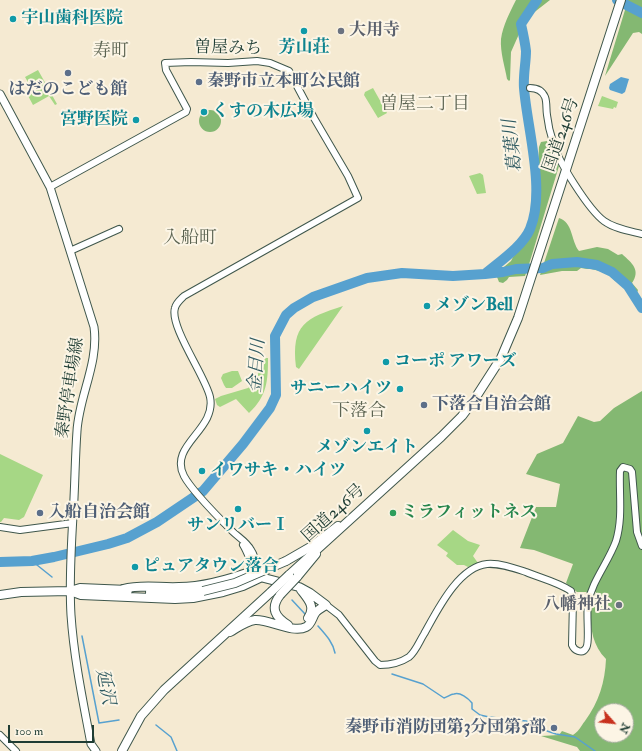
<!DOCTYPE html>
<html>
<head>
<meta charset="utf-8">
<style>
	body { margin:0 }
	#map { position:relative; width:642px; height:751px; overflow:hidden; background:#f5ead2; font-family:"IM FELL Double Pica",serif }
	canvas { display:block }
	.north { position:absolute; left:594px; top:703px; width:40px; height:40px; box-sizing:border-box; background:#fcf5e5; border:1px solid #a4ab9e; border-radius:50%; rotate:117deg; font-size:11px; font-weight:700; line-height:16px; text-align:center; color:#1f3d34 }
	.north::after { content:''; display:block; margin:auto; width:14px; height:18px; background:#c8321e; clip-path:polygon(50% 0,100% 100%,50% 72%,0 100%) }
	.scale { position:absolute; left:8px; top:725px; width:86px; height:18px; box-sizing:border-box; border:2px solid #1f3d34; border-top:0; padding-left:5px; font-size:12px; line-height:14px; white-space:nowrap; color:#1f3d34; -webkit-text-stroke:3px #fcf5e5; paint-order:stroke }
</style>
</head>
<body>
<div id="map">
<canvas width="642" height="751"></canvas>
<div class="north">N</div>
<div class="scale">100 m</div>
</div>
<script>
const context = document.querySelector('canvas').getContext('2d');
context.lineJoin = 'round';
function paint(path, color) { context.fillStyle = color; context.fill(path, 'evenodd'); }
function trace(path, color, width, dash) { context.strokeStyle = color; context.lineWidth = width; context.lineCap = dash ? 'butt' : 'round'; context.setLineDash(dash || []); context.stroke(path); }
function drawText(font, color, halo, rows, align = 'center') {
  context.font = font + ' "IM FELL Double Pica","Noto Serif JP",serif'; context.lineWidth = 4; context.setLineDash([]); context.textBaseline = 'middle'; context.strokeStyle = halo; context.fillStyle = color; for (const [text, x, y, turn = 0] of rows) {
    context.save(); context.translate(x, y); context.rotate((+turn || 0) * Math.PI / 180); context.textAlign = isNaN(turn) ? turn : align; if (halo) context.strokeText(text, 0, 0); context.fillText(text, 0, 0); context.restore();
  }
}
paint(new Path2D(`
	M38,70L57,104L55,105L49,96L33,105L26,92L32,89L25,77Z
	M373,88L387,113L378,118L364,95L365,92Z
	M602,96L618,102L616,108L614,107L613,109L598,106Z
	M480,173L483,175L486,193L477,194L469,176Z
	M343,306L299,369L296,367C291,324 306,318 343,306Z
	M266,358H268C268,381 267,396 249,413L236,399L220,407L217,405L215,399L221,396L248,388C260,380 257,374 261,362Z
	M232,371H238L242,381L232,388H226L224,385L221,378L223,374Z
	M0,454L43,475L24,517L19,520L4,518L1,522H0Z
	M453,530L468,541L480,545L473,556L478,563L468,567L464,565H457L446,556L448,553L437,545Z`), '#a6d785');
paint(new Path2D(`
	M516,0H550L532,14L519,34L511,52L510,80L509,81L507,79C505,67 500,52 501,39C503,25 510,12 516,0Z
	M628,0H642V34L639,32L633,33L605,76Z
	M199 121a11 11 0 1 1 22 0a11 11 0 1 1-22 0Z
	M547,141L559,166L527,271L525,276L509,277L507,280L503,283L499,282L497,277L498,272L511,261L513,257L527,242L533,229L541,199L538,165L539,147L541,142Z
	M559,218C573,222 571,241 579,251L597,247L608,249L618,255L622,254C632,263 641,270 632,283L638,290L636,296L614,280L608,273L591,269H587L581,268L577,271H562L540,275Z
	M642,391V751H580L577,747L541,736L559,735L562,731L573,735C581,729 580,727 585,721C599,702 605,682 606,659C593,646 590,629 591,611C591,605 595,598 596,592H577L566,583L573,564L534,550L520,548L536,507H556L560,484L526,474L537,454L563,443L578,416L594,422L600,421L614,408ZM602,711H626V735H602Z`), '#84b872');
paint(new Path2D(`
	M621,77L629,79L625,92L622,94L610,90L609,88L610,84Z`), '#57a1cf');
trace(new Path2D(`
	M32,561L52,577
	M292,600L305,614
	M318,626C325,634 333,642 335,653
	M82,636L99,723L119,720
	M392,674L423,684L444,698C447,697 451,694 454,694C460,692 468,698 472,703V709L480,715L489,717L526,721L533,724
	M156,725L171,737L177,751
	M544,730L556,734L575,737L595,751`), '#57a1cf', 1.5);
trace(new Path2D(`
	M617,0L642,13
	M485,274C499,262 523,246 530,229C546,191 527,128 524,88C523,75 526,63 526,51C525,42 523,33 521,24L537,0
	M0,562L32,561L54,557L108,544L127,538L157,522L203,491L243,444L270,408L276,395L275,336L286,315L294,308L313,297L367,278L402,273L453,276L485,274L503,272L516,269L543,268L552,264L577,262L597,265L612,272L628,286L642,308`), '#57a1cf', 10);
const tertiary = new Path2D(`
	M530,88C537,88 542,90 545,97C547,102 546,109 547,115C548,124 550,133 553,142C557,160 589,210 604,221C615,229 630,231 642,234
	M50,187L186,112L187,109L166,70L165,63L191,62L228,63L257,61L270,63L289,71L314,118L348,176L358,198L184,296C181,299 176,303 175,308C169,326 206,377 210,397C217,430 168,445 184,476C192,491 219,518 232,531C238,537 247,542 251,550C255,556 256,563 255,570
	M70,251L119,229
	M0,527L20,530L73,523
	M243,545C248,553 250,562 255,570
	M326,605L339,615L375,661L380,665C390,665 400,663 409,657C416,651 419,642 424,634C437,611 458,567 487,564C500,563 514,568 526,572C540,578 558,582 571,591L573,600L572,645C574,650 582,655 586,648C590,643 586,613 588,603C592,581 608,563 616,541C623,518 619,495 620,471L623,467L630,469L632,472L637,532L642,546
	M0,735L16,751`);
const secondary = new Path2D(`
	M0,94L50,187L94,327C99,363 79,396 77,431C75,459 75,487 73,516C71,549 69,582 71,615C74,659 83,701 91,744L96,751`);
const primary = new Path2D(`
	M286,561L312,546L338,526
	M297,577L316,554
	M123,589C142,584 160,588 179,587C205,587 231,579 255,570L264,578L299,587L310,593L326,605C323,607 319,609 316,612C312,617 312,624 306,627C293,634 269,619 255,620C246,621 237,628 230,632
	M301,590C308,599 316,607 308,618
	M70,591L81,595L175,599L193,598L223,592L243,586L262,577
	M150,592L180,593L203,591
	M0,595L21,592L70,591L80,588L128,590
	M280,595C270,608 275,617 288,625`);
const trunk = new Path2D(`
	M289,575L441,437L462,416L474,400L501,358L518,318L621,0
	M122,751L141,716L164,690L271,592`);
trace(tertiary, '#3f574c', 8);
trace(secondary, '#3f574c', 9);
trace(primary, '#3f574c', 10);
trace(trunk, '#3f574c', 10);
trace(tertiary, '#fff', 6);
trace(secondary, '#fff', 7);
trace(primary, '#fff', 8);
trace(trunk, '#fff', 8);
const primaryBridge = new Path2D(`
	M203,591L235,583L286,561
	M280,595L297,577`);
const trunkBridge = new Path2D(`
	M271,592L289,575`);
trace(primaryBridge, '#3f574c', 10, []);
trace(trunkBridge, '#3f574c', 10, []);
trace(primaryBridge, '#fff', 8);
trace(trunkBridge, '#fff', 8);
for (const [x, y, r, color] of [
	[13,19,4,"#0f9aa8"],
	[304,31,4,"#0f9aa8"],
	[341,31,4,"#6b7280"],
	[68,73,4,"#5c6f8a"],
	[199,82,4,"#5c6f8a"],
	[204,112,4,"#0f9aa8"],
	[136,120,4,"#0f9aa8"],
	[427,306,4,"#0f9aa8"],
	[386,362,4,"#0f9aa8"],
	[400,389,4,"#0f9aa8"],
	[424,405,4,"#5c6f8a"],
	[367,431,4,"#0f9aa8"],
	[202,471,4,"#0f9aa8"],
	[238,509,4,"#0f9aa8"],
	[40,513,4,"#5c6f8a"],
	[393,513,4,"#2e9e5b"],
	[135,567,4,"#0f9aa8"],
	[619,605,4,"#6b7280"],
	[554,728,4,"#5c6f8a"]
]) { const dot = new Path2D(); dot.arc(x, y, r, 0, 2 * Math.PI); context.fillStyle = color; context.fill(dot); trace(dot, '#fcf5e5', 1.5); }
drawText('bold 17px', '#0d838f', '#fcf5e5', [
	["宇山歯科医院",21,19],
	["芳山荘",304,48,"center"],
	["くすの木広場",212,112],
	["宮野医院",128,120,"right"],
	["メゾンBell",435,306],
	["コーポ アワーズ",394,362],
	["サニーハイツ",392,389,"right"],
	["メゾンエイト",367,448,"center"],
	["イワサキ・ハイツ",210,471],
	["サンリバーⅠ",238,526,"center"],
	["ピュアタウン落合",143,567]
], 'left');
drawText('bold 17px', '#5b616d', '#fcf5e5', [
	["大用寺",349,31],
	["八幡神社",611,605,"right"]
], 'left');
drawText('17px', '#1f3d34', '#fcf5e5', [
	["曽屋みち",228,49,1],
	["国道246号",562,135,-71],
	["秦野停車場線",71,388,-81],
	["国道246号",334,514,-42]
]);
drawText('bold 17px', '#4e5e75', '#fcf5e5', [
	["秦野市立本町公民館",207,82],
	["はだのこども館",68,90,"center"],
	["下落合自治会館",432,405],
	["入船自治会館",48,513],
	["秦野市消防団第3分団第5部",546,728,"right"]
], 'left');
drawText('bold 17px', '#27864d', '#fcf5e5', [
	["ミラフィットネス",401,513]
], 'left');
drawText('18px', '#5c6452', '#fcf5e5', [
	["寿町",111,52],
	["曽屋二丁目",425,105],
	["入船町",190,239],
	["下落合",359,412]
]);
drawText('italic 18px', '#305b62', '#fcf5e5', [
	["葛葉川",514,146,-97],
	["金目川",258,366,-86],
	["延沢",104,687,79]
]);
</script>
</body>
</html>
